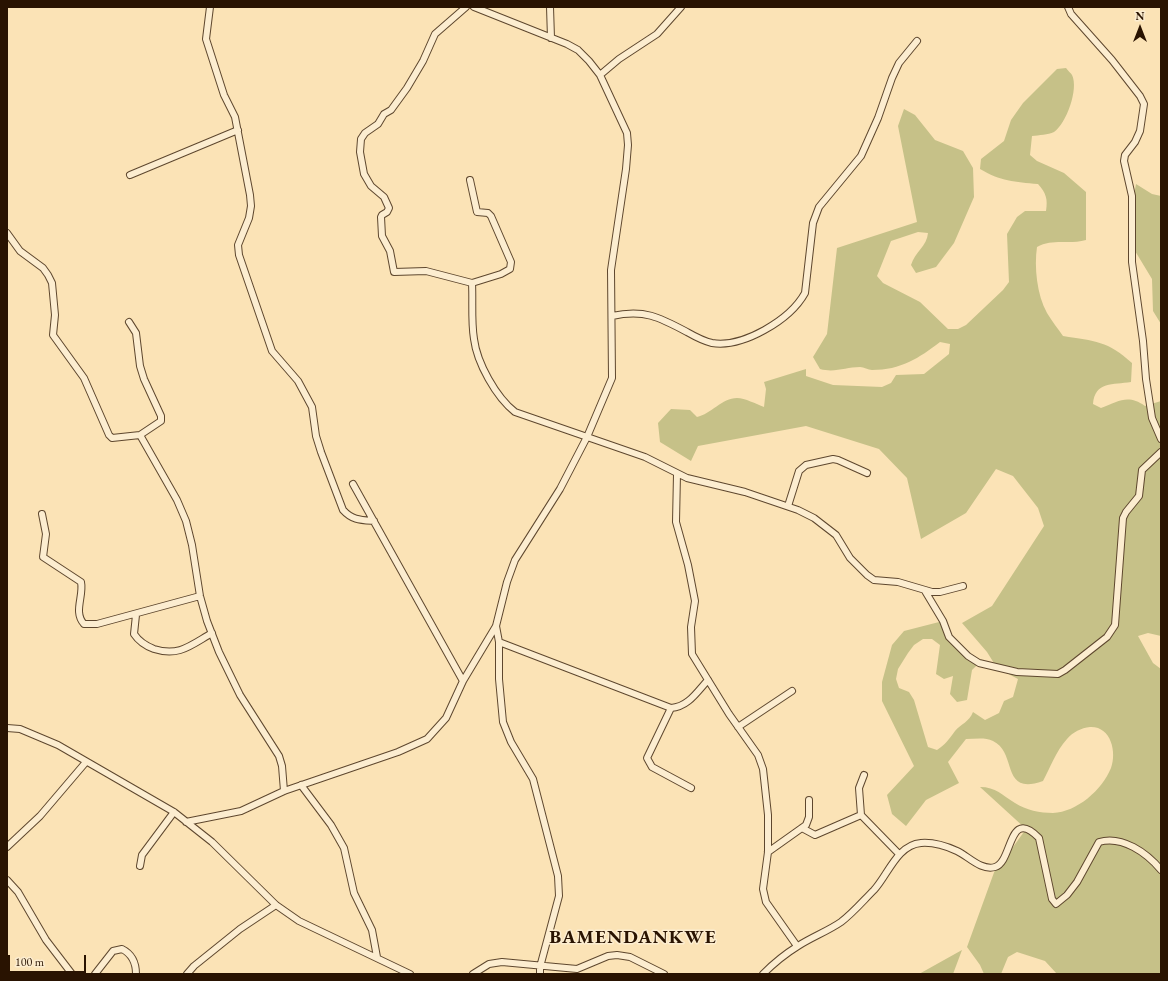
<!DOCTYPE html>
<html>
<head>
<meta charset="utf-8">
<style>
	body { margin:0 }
	#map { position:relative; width:1168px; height:981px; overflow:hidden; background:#fbe3b6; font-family:"EB Garamond",serif }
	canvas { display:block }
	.frame { position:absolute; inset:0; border:8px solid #291301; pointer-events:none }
	.north { position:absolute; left:1120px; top:8px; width:40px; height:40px; -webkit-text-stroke:3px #fcedd0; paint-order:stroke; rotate:0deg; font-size:11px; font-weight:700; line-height:16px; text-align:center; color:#291301 }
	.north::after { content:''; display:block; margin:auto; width:14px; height:18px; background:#291301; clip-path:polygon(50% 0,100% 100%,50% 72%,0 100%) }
	.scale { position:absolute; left:8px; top:955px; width:78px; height:18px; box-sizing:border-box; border:2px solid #291301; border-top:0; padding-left:5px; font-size:12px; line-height:14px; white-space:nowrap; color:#291301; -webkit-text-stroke:3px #fcedd0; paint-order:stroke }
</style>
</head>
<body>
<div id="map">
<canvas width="1168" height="981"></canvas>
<div class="frame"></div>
<div class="north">N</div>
<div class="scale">100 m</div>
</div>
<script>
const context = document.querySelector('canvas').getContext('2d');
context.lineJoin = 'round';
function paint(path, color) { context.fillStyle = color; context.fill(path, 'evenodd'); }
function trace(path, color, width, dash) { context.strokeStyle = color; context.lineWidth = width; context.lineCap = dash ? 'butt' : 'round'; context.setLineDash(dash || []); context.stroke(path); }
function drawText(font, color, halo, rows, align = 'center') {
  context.font = font + ' "EB Garamond",serif'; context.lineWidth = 3; context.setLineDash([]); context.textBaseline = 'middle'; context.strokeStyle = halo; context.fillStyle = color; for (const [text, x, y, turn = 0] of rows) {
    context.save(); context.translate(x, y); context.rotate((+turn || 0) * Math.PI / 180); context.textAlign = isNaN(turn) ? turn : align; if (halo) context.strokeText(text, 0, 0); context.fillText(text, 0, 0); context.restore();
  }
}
paint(new Path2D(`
	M1066,68C1068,71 1071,73 1072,75C1079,89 1066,124 1054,132C1048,135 1039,135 1032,136L1030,155L1037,161L1064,173L1086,192V240C1069,245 1053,238 1037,247C1034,267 1037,295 1047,313C1052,321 1058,329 1063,336C1095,341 1108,341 1132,363L1131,382C1113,385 1095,381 1093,404L1101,408C1119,401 1128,394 1145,406L1161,401V636L1148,633L1138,636L1153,663L1161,669V974H1057L1045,961L1017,952L1008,957L1001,974H984L980,965L967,947L996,867L1003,861L1026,829L980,787C996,787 1002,795 1015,803C1026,810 1040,813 1053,813C1077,812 1102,790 1111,768C1117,752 1111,726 1090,727C1081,728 1073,732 1067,739C1056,751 1050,768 1043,781C1000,796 1018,753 993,741C985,737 975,739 966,739L948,762L959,783L926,800L906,826L892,814L887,795L914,766L882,701V682L892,645L904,631L943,621L949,637L979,663L972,670L967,700L957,702L950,694L953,676L944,679L936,674L940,645L932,639H923L914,645L908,653L898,669L896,679L899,688L909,692L914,700L928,747L937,750C945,745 949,739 955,731C961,724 969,722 973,712L985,720L999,713L1004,701L1013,697L1018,679L997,668L987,652L962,623L992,606L1044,526L1038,508L1013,476L996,469L966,513L921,539L907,478L879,449L806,426L698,446L691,461L660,442L658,423L671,409L690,410L697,417C711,414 722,398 737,398C745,398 756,404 764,407L766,389L764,382L806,369V376L833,385L882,387L891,383L896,375L924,374L949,354L950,344L940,342C919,358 901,370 872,370C868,370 864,367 860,367C846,367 835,373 820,369L813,357L827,334L837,248L917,222L898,126L904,109L915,115L935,140L963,151L973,168L974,197L954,243L936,267L916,273L911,265C915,252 927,246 928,233L918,232L891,241L877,276L883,283L920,302L948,329H958L966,325L1003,290L1009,282L1007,234L1017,217L1025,211H1046C1048,199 1046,193 1038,184C1015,182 1000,181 980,169L981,159L1004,141L1011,120L1023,103L1057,69Z
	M1136,184L1152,194L1161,196V324L1153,311L1152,279L1129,241V222Z
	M962,950L953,974H919Z`), '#c6c188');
const minor = new Path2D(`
	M210,7L206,39L224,95L235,117L250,195L251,206L249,218L238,245L239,255L272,351L298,381L312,407L316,436L321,452L343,510C352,520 360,520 374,521
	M466,7L435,34L423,61L407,88L391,110L384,114L378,124L365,133L361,139L360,152L364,174L371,186L384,197L389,208L387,212L382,215L381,217L382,236L390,251L394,272L426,271L472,283L501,274L510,269L511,262L491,216L488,213L477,212L470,180
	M550,7L551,38
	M1068,7L1071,14L1112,60L1140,96L1144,104L1140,131L1135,142L1125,155L1124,161L1132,196V262L1143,341L1146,379L1152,418L1161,439
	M600,75L619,59L657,34L681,7
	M130,175L238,130
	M7,233L20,251L43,268L48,275L52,283L55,315L53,335L84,378L109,435L112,438L140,435L161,421V416L144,379L140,366L136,333L129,322
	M472,283C473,302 471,321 474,339C477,363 496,397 515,412L645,457L687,478L745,492L798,510L814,518L836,535L850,558L867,575L874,580L898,582L932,592H940L963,586
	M612,316C644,309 659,317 687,332C694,336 703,341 712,343C743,348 790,320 805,293L813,223L819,207L861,156L878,118L892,78L899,63L917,41
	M140,435L177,500L186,521L192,545L200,596L207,621L219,652L240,695L279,756L282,766L284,791
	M677,474L676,522L688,565L695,601L691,627L692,654L729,714L758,755L763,769L768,815V852L763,889L766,902L797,946
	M353,484L463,681
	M788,506L799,471L806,465L833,459L838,460L867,473
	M42,514L46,534L43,557L81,582C84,596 73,612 84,624H97L200,596
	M925,591L943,621L949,637L968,656L979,663L1017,672L1058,674L1065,670L1107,637L1115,625L1123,518L1126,512L1139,496L1142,470L1161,452
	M136,615L134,634C138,640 146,646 154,649C179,657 191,645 212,633
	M496,626L499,642L671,708C688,707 697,692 708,680
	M499,642V679L503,722L511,742L533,779L558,876L559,896L540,967V974
	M671,708L647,758L652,767L691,788
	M738,727L792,691
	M7,728L20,729L58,745L174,812L212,842L276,905L299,921L410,974
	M864,775L859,788L861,815L899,854
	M301,785L331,825L344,848L354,893L372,930L377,957
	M186,822L241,811L284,791L398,752L427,739L446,718L463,681L496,626L507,582L515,560L560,489L587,437L612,378L611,270L626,169L628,145L627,133L600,75L589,61L578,50L567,44L474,7
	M802,828L815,835L861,815
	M7,847L40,816L86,762
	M768,852L806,825L809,817V800
	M140,866L142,855L174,812
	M7,880L18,892L46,940L72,974
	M95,974L113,951L122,949C132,954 136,963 136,974
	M187,974L194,966L240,929L276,905
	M473,974L489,964L502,962L577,969L608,956L617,955L630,957L664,974
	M763,974C773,964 785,954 798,946C812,937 828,931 841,922C853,913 863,901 874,890C888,875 897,845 921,843C933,842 946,846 957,851C968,856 981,871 995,867C1013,862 1008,806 1039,838L1052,899L1056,904L1067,895L1077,882L1099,842C1122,835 1147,853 1161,870`);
trace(minor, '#5e472e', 8);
trace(minor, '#fcedd0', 6);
context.letterSpacing = '1px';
drawText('bold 19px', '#291301', '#fcedd0', [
	["BAMENDANKWE",633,938]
]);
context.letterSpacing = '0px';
</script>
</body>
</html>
